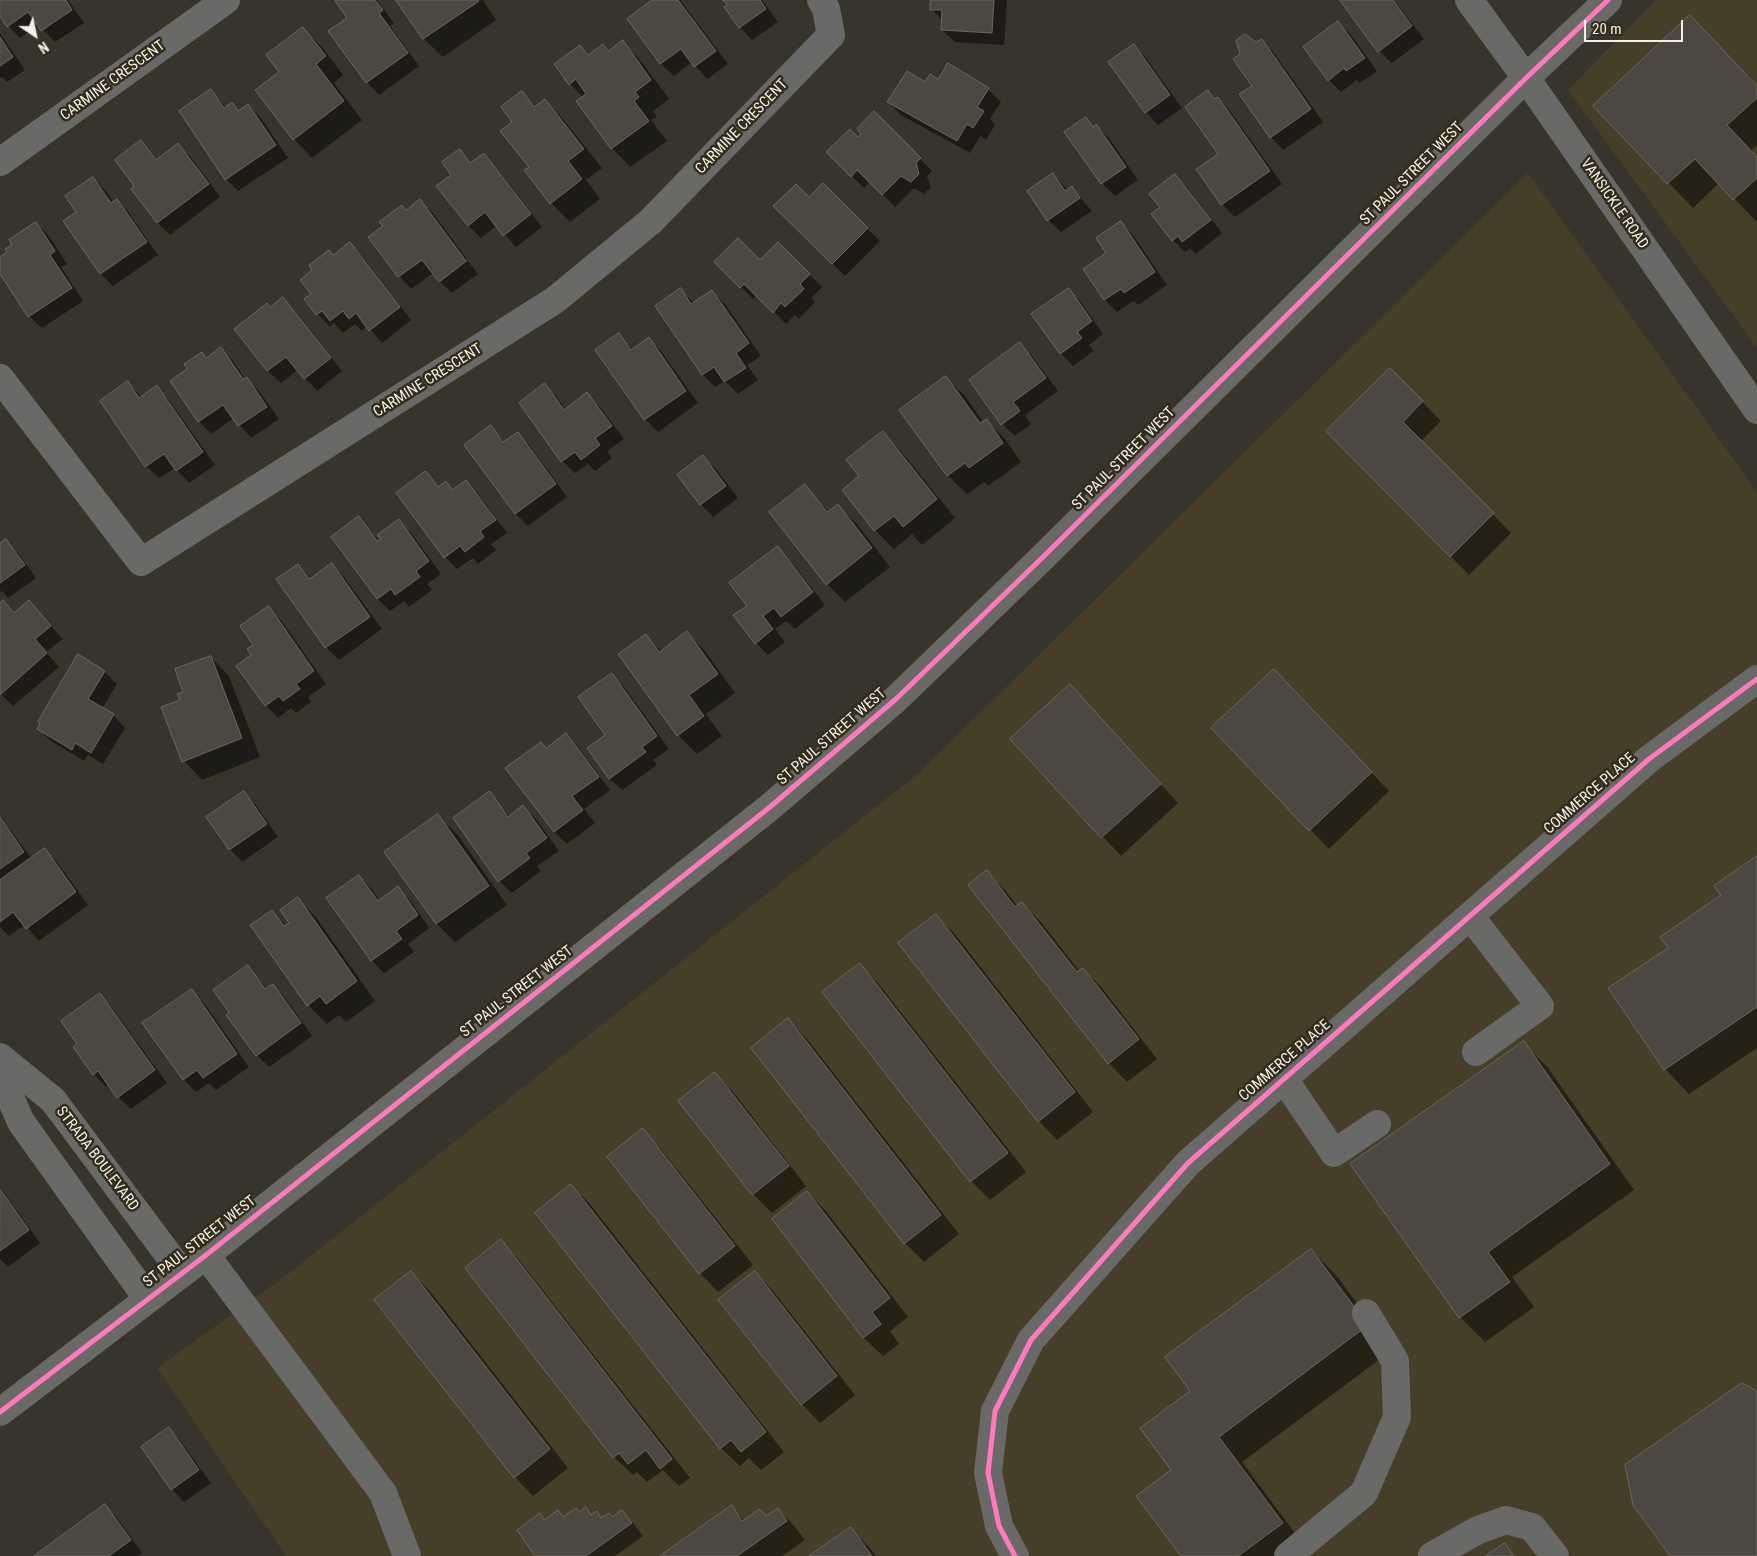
<!DOCTYPE html>
<html>
<head>
<meta charset="utf-8">
<style>
	body { margin:0 }
	#map { position:relative; width:1757px; height:1556px; overflow:hidden; background:#37342b; font-family:"Roboto Condensed",sans-serif }
	canvas { display:block }
	.north { position:absolute; left:10px; top:10px; width:50px; height:50px; -webkit-text-stroke:4px #322c1c; paint-order:stroke; rotate:146deg; font-size:14px; font-weight:700; line-height:20px; text-align:center; color:#f4f0e6 }
	.north::after { content:''; display:block; margin:auto; width:18px; height:22px; background:#f4f0e6; clip-path:polygon(50% 0,100% 100%,50% 72%,0 100%) }
	.scale { position:absolute; left:1584px; top:20px; width:99px; height:22px; box-sizing:border-box; border:2px solid #f4f0e6; border-top:0; padding-left:6px; font-size:15px; line-height:18px; white-space:nowrap; color:#f4f0e6; -webkit-text-stroke:4px #322c1c; paint-order:stroke }
</style>
</head>
<body>
<div id="map">
<canvas width="1757" height="1556"></canvas>
<div class="north">N</div>
<div class="scale">20 m</div>
</div>
<script>
const context = document.querySelector('canvas').getContext('2d');
context.lineJoin = 'round';
function paint(path, color) { context.fillStyle = color; context.fill(path, 'evenodd'); }
function trace(path, color, width, dash) { context.strokeStyle = color; context.lineWidth = width; context.lineCap = dash ? 'butt' : 'round'; context.setLineDash(dash || []); context.stroke(path); }
function drawText(font, color, halo, rows, align = 'center') {
  context.font = font + ' "Roboto Condensed",sans-serif'; context.lineWidth = 5; context.setLineDash([]); context.textBaseline = 'middle'; context.strokeStyle = halo; context.fillStyle = color; for (const [text, x, y, turn = 0] of rows) {
    context.save(); context.translate(x, y); context.rotate((+turn || 0) * Math.PI / 180); context.textAlign = isNaN(turn) ? turn : align; if (halo) context.strokeText(text, 0, 0); context.fillText(text, 0, 0); context.restore();
  }
}
paint(new Path2D(`
	M1656,0H1757V348L1568,90Z
	M1528,173L1757,492V1556H286L157,1368L288,1274L920,772Z`), '#463e28');
paint(new Path2D(`
	M0,0H68L84,23L55,42L39,25L20,38L8,26L0,14Z
	M339,0H377L394,23L390,26L419,66L379,95L367,82L349,18Z
	M398,0H483L496,20L443,57L424,39Z
	M654,0H680L728,64L707,79L692,62L674,76L661,64L629,19Z
	M725,0H762L778,22L752,40L740,27Z
	M932,0H1007L1004,45L955,42L942,30L943,21L931,9Z
	M1341,0H1394L1424,39L1392,63L1379,51Z
	M1690,17L1757,86V145L1751,151L1757,157V222L1719,183L1693,208L1595,106Z
	M1338,23L1351,35L1377,71L1360,83L1357,80L1341,92L1329,80Z
	M303,29L322,47L343,75L334,83L362,120L312,158L294,139L280,73Z
	M0,33L25,70L7,82L2,77L0,78Z
	M1262,40L1274,53L1323,122L1283,150L1271,137L1253,86L1256,44Z
	M623,42L641,61L669,99L653,111L657,117L651,120L667,141L630,167L612,148L583,97L570,84L580,46L589,55L603,45L609,51Z
	M1134,45L1146,58L1182,108L1158,125L1146,112Z
	M949,65L988,89L1001,102L990,119L995,125L986,140L980,136L970,153L901,115L888,102L925,84L939,81Z
	M211,91L226,107L232,104L240,112L248,106L261,118L288,158L238,191L226,179Z
	M1208,92L1216,100L1218,98L1230,111L1282,184L1235,217L1222,204L1198,169L1220,154Z
	M521,93L536,107L545,100L563,119L602,168L586,180L600,199L570,222L551,203L530,168L513,122Z
	M874,113L932,171L927,176L931,187L924,194L914,188L895,207L870,182L864,188L828,152L858,138L863,134Z
	M1085,118L1094,127L1096,126L1109,138L1138,180L1115,196L1102,183L1066,132Z
	M141,142L158,161L178,145L191,157L220,197L170,235L157,222L136,186Z
	M459,151L472,163L484,154L496,167L542,227L516,247L497,225L481,238L469,226L453,175Z
	M1053,174L1068,190L1072,188L1092,211L1061,232L1048,220Z
	M1175,176L1187,188L1222,233L1196,254L1190,248L1185,252L1173,240L1161,207Z
	M93,178L106,191L114,203L117,200L129,213L158,255L113,286L101,274L65,221L78,212Z
	M823,185L880,241L845,276L775,206L809,198Z
	M420,201L433,213L467,259L440,279L433,273L411,289L399,276L370,237Z
	M36,223L49,236L67,264L61,267L83,301L42,328L29,316L0,271V258L9,253L14,245Z
	M1121,223L1133,235L1167,285L1138,305L1134,301L1117,312L1105,300L1084,269L1108,253Z
	M778,243L822,287L811,298L815,302L799,319L795,315L786,324L757,295L753,299L716,262L760,261Z
	M350,244L362,256L411,320L382,343L367,326L362,331L355,324L343,333L334,323L330,327L305,300L312,294L314,270Z
	M468,261L478,274L452,293L440,282Z
	M1068,289L1081,302L1103,334L1089,345L1094,351L1073,366L1061,353Z
	M681,290L694,303L712,291L725,304L761,356L747,365L758,380L738,394L725,381L715,387L703,375L657,307Z
	M283,298L295,311L342,371L317,391L298,370L281,383L268,371L236,329L270,308Z
	M619,335L633,350L649,339L661,351L698,403L658,432L645,419L597,350Z
	M1020,344L1032,356L1058,391L1025,415L1031,424L1015,436L1002,424Z
	M221,349L233,361L245,379L246,378L259,391L279,419L251,438L234,418L211,434L199,421L188,369L202,354L207,359Z
	M1390,369L1441,421L1421,441L1511,533L1469,575L1327,431Z
	M946,378L965,396L984,423L987,421L1005,439L1021,462L988,486L984,482L967,494L948,476L901,410Z
	M128,383L142,397L157,387L169,400L215,465L189,483L175,468L159,478L146,466L102,401Z
	M545,385L557,397L566,410L587,394L600,407L624,439L607,451L612,458L595,471L588,464L575,473L562,461Z
	M491,427L505,442L518,433L530,446L567,497L528,526L516,514L466,446Z
	M883,433L901,451L955,518L922,545L912,534L894,549L875,530L843,490L861,476Z
	M703,457L716,469L738,498L713,517L701,504L679,475Z
	M426,473L440,488L446,483L453,490L465,482L478,494L507,533L491,544L496,550L478,564L473,558L457,569L445,557Z
	M804,485L829,512L838,506L857,524L890,567L845,602L827,584Z
	M359,518L379,541L399,521L411,533L441,574L427,584L432,590L409,607L404,601L390,611L378,599L332,537Z
	M0,540L2,543L6,541L18,553L36,578L8,598L2,591L0,592Z
	M778,548L790,560L825,605L795,629L786,621L775,629L785,642L768,655L756,643L748,606Z
	M332,564L344,577L382,629L339,660L326,647L278,579L298,565L311,579Z
	M3,602L15,614L29,602L63,639L46,652L59,667L13,706L0,693V604Z
	M268,608L281,620L326,684L308,697L311,702L296,713L291,708L278,718L266,705L253,656Z
	M686,632L705,651L735,693L706,714L722,736L697,754L678,735L645,636L661,651Z
	M78,656L105,672L117,684L102,709L113,715L125,728L103,764L88,755L84,761L51,741L38,729Z
	M211,657L229,676L260,757L202,780L184,761L181,701Z
	M612,675L624,687L669,749L653,760L657,765L622,790L609,778Z
	M1292,689L1389,791L1329,849L1213,728Z
	M1088,705L1178,803L1121,856L1012,739Z
	M566,735L578,747L610,790L584,809L595,823L567,844L554,832Z
	M244,793L256,805L278,837L242,862L230,849Z
	M489,793L510,817L523,807L536,819L559,851L537,866L541,871L512,893L499,881Z
	M0,816L32,859L45,850L57,862L88,905L39,941L25,925L9,936L0,927Z
	M438,816L457,834L507,905L455,942L437,924L386,852Z
	M1757,858V1048L1689,1094L1665,1069L1669,948L1722,896Z
	M987,872L1006,891L1018,907L1022,903L1041,922L1080,972L1083,969L1102,988L1157,1059L1127,1082L1109,1063Z
	M359,876L372,889L380,901L398,888L410,900L429,928L408,944L414,952L384,973L372,961L328,899Z
	M297,899L316,917L375,1001L346,1022L339,1015L327,1024L308,1005L272,911L287,926L291,923Z
	M936,916L955,934L1093,1112L1057,1140L1039,1121Z
	M860,965L878,983L1026,1172L990,1200L971,1181L824,992Z
	M247,966L267,989L272,985L285,998L312,1036L269,1067L257,1055Z
	M191,990L204,1003L249,1067L216,1090L209,1083L196,1092L184,1080L144,1024Z
	M100,995L112,1008L167,1083L131,1109L118,1097L109,1084L106,1087L94,1074L79,1044Z
	M788,1020L807,1039L959,1234L924,1262L905,1243L752,1048Z
	M1523,1043L1548,1068L1634,1190L1512,1277L1534,1307L1485,1342L1460,1317Z
	M715,1074L734,1093L806,1186L772,1213L753,1194L680,1101Z
	M643,1130L661,1149L753,1265L718,1292L700,1273Z
	M571,1186L590,1204L784,1452L761,1470L749,1458L740,1466L721,1448Z
	M0,1187L40,1243L8,1267L0,1259Z
	M807,1192L826,1211L908,1317L890,1331L899,1344L883,1356L864,1338L773,1219Z
	M501,1241L519,1260L690,1478L679,1486L663,1470L647,1482L637,1472L633,1475L614,1457Z
	M1311,1250L1336,1275L1392,1350L1242,1462L1306,1548L1296,1556H1183L1173,1470L1192,1391Z
	M755,1272L773,1291L855,1395L820,1423L802,1404Z
	M411,1273L430,1291L568,1468L533,1496L515,1477Z
	M169,1429L181,1442L211,1483L184,1502L172,1489L143,1447Z
	M105,1506L117,1518L142,1553L138,1556H37Z
	M732,1507L745,1521L760,1510L767,1517L778,1509L796,1528L805,1540L782,1556H662Z
	M586,1509L593,1516L597,1513L602,1519L612,1518L622,1511L634,1524L643,1536L615,1556H537L540,1515L546,1521L558,1512L564,1518L579,1513Z
	M850,1528L869,1547L876,1556H812Z`), '#0007');
const building = new Path2D(`
	M0,0H66L72,10L41,31L28,12L7,27L0,16Z
	M337,0H375L383,10L379,13L408,53L366,83L328,31L347,18L335,1Z
	M396,0H478L479,1L423,39Z
	M652,0H678L716,51L694,67L681,49L660,64L627,19Z
	M723,0H760L766,9L739,28L724,7L727,5Z
	M931,0H994L992,33L941,30L942,10H930Z
	M1340,0H1393L1412,26L1378,52Z
	M1690,15L1757,86V98L1727,125L1757,157V178L1733,200L1695,159L1667,184L1593,106Z
	M1338,21L1365,58L1346,71L1344,68L1328,81L1303,47Z
	M303,27L326,56L316,64L344,101L293,140L255,90L279,72L266,55Z
	M1245,34L1256,42L1262,39L1311,109L1270,138L1239,94L1252,86L1233,59L1240,54L1236,41Z
	M0,37L13,57L0,66Z
	M623,40L651,80L635,92L639,97L634,101L649,121L611,149L576,101L586,94L576,79L569,85L554,64L580,45L588,55L603,44L608,51Z
	M1134,44L1170,95L1145,113L1108,62Z
	M948,63L989,88L977,107L984,111L973,128L967,124L957,141L887,102L907,71L925,82L930,74L938,79Z
	M211,89L224,108L232,102L238,111L248,104L276,145L225,180L179,111Z
	M1208,90L1214,99L1218,97L1270,171L1221,205L1196,169L1218,154L1185,107Z
	M522,91L534,107L545,99L584,149L568,161L582,179L550,204L524,170L529,167L500,131L512,122L501,107Z
	M874,111L921,158L916,163L919,174L911,182L901,176L882,195L857,170L851,177L826,152L850,129L858,137L861,134L857,129Z
	M1086,117L1093,127L1096,124L1126,167L1101,184L1064,132Z
	M141,140L156,160L178,143L209,184L157,223L131,189L134,186L115,160Z
	M460,149L470,163L484,153L531,214L503,236L485,212L468,226L436,186L451,175L442,162Z
	M1053,173L1065,191L1072,186L1080,198L1047,221L1027,191Z
	M1175,174L1211,220L1182,242L1178,236L1172,241L1151,214L1160,207L1149,194Z
	M93,177L111,203L117,199L147,242L100,274L63,221L76,212L65,196Z
	M823,183L868,228L832,264L773,206L796,184L809,197Z
	M420,199L466,261L439,282L422,260L398,277L368,237L383,226L379,222L402,205L406,210Z
	M1121,221L1155,272L1124,293L1121,289L1104,300L1083,269L1106,253L1096,238Z
	M36,222L55,251L50,255L72,288L28,317L0,274V257L7,252L5,249L12,245L9,240Z
	M738,238L760,260L778,242L810,274L800,284L804,289L785,307L781,303L773,313L744,284L740,288L714,262Z
	M350,242L400,307L369,331L356,313L349,319L343,311L330,321L322,311L316,315L304,299L311,294L300,280L312,270L309,265L329,250L333,255Z
	M681,288L691,304L712,290L749,343L736,353L746,368L724,382L714,367L702,375L655,306Z
	M1069,288L1092,321L1077,332L1082,338L1060,354L1031,314Z
	M283,297L331,358L304,379L286,357L267,371L234,329L267,303L270,307Z
	M619,333L631,350L649,337L686,391L644,420L595,350Z
	M1020,342L1046,378L1013,402L1020,411L1001,425L969,380Z
	M221,347L243,379L247,377L267,407L238,426L223,405L198,422L170,381L187,369L184,364L202,352L206,358Z
	M1390,368L1423,401L1403,422L1494,513L1450,557L1326,431Z
	M946,376L980,423L987,419L1003,443L969,468L965,463L947,476L899,410Z
	M128,381L139,398L157,385L203,452L176,471L164,454L145,467L100,401Z
	M545,383L564,410L587,392L612,426L595,438L600,445L581,460L575,452L561,462L519,403Z
	M491,425L503,442L518,432L556,484L515,514L464,445Z
	M883,431L937,499L903,527L894,516L874,531L842,490L859,476L846,460Z
	M703,455L726,486L700,505L677,475Z
	M426,471L438,487L446,481L452,490L466,480L496,520L480,531L484,537L465,552L460,546L444,558L396,493Z
	M805,484L827,512L838,504L872,548L826,585L769,512Z
	M359,516L377,541L381,539L377,535L399,519L429,561L416,571L420,577L395,595L391,589L377,599L331,537Z
	M6,539L25,565L0,583V543Z
	M778,546L813,592L781,617L774,608L763,616L773,629L755,644L733,615L747,606L729,583Z
	M332,563L370,617L325,648L276,579L298,564L309,579Z
	M3,600L14,613L29,600L51,626L35,639L47,653L0,695V603Z
	M269,606L314,671L296,684L300,689L283,701L279,696L265,706L236,666L251,655L247,649L253,645L240,626Z
	M687,631L718,674L689,695L704,716L677,736L618,654L646,634L659,652Z
	M78,654L105,671L88,699L114,714L91,753L75,743L72,750L37,729L40,723L38,722Z
	M211,656L242,738L182,762L161,707L180,700L177,694L183,692L175,669Z
	M1274,669L1372,772L1309,831L1211,728Z
	M612,673L657,736L642,747L646,752L609,779L587,748L605,735L578,697Z
	M1070,684L1161,784L1101,838L1010,739Z
	M566,733L599,777L572,796L583,810L554,832L505,768L541,742L546,748Z
	M244,791L267,824L229,850L206,817Z
	M490,791L508,817L523,805L547,838L526,853L530,858L498,882L453,818Z
	M438,814L489,886L436,924L384,852Z
	M0,817L24,852L0,869Z
	M45,848L76,892L26,929L13,912L0,922V880Z
	M1757,856V1007L1664,1070L1608,988L1668,948L1660,937L1721,895L1714,886Z
	M987,870L1015,907L1022,902L1077,972L1083,968L1139,1039L1108,1064L968,885Z
	M359,875L378,901L398,886L418,915L396,931L402,939L371,961L326,898Z
	M298,897L357,981L326,1004L320,996L307,1006L250,925L272,910L284,926L289,923L280,910Z
	M936,914L1075,1092L1038,1122L898,943Z
	M860,963L1008,1153L970,1182L822,992Z
	M248,965L265,989L273,984L301,1023L256,1056L226,1015L229,1012L213,990Z
	M192,989L237,1054L203,1078L197,1070L183,1080L142,1023Z
	M100,993L155,1070L117,1098L98,1071L93,1075L73,1047L77,1044L61,1021Z
	M788,1018L941,1215L904,1244L751,1048Z
	M1524,1041L1610,1164L1488,1252L1510,1282L1459,1318L1350,1164Z
	M715,1072L789,1166L752,1195L678,1101Z
	M643,1128L735,1246L699,1274L607,1157Z
	M571,1184L766,1432L741,1452L731,1440L720,1449L535,1213Z
	M0,1189L29,1230L0,1251Z
	M807,1191L890,1298L872,1312L881,1324L863,1338L772,1219Z
	M501,1239L672,1459L660,1469L646,1450L628,1464L619,1453L613,1458L465,1268Z
	M1311,1249L1368,1325L1219,1437L1283,1523L1238,1556H1181L1136,1496L1171,1470L1140,1428L1190,1391L1165,1357Z
	M411,1271L550,1449L514,1478L374,1300Z
	M755,1271L837,1376L801,1405L718,1300Z
	M1742,1383L1757,1391V1556H1670L1633,1505L1625,1465Z
	M169,1427L199,1470L171,1490L141,1447Z
	M105,1504L131,1540L109,1556H34Z
	M732,1505L742,1521L760,1509L766,1516L778,1508L787,1521L737,1556H660Z
	M586,1507L591,1515L597,1511L601,1518L609,1513L612,1517L622,1510L632,1523L586,1556H535L517,1530L540,1513L544,1520L558,1510L563,1517L576,1508L579,1512Z
	M851,1527L872,1556H809Z
	M1505,1543L1514,1556H1486Z`);
paint(building, '#4c4841');
trace(building, '#6a675f', 1);
trace(new Path2D(`
	M1469,0L1526,78L1757,410
	M0,162L226,0
	M0,378L141,562L555,300L651,221L831,35L826,9L821,0
	M1470,916L1540,1006L1476,1052
	M0,1057L53,1100L182,1273
	M0,1074L21,1122L147,1298
	M1284,1079L1334,1153L1377,1124
	M206,1255L383,1493L407,1556
	M1015,1556L999,1526L988,1473L995,1411L1031,1340L1188,1163L1649,759L1757,679
	M1288,1556L1364,1493L1397,1417L1395,1361L1366,1313
	M1432,1556L1478,1530L1506,1520L1532,1527L1555,1556`), '#696a68', 28);
trace(new Path2D(`
	M0,1412L206,1255L770,807L896,699L1044,556L1526,78L1608,0`), '#696a66', 28);
trace(new Path2D(`
	M0,1412L206,1255L770,807L896,699L1044,556L1526,78L1608,0
	M1015,1556L999,1526L988,1473L995,1411L1031,1340L1188,1163L1649,759L1757,679`), '#fd7abc', 5);
drawText('15px', '#f4f0e6', '#322c1c', [
	["CARMINE CRESCENT",113,81,-36],
	["CARMINE CRESCENT",742,127,-46],
	["ST PAUL STREET WEST",1412,174,-45],
	["VANSICKLE ROAD",1614,204,55],
	["CARMINE CRESCENT",428,381,-32],
	["ST PAUL STREET WEST",1124,459,-45],
	["ST PAUL STREET WEST",832,737,-41],
	["COMMERCE PLACE",1590,794,-41],
	["ST PAUL STREET WEST",517,992,-38],
	["COMMERCE PLACE",1285,1061,-41],
	["STRADA BOULEVARD",97,1159,53],
	["ST PAUL STREET WEST",200,1242,-38]
]);
</script>
</body>
</html>
